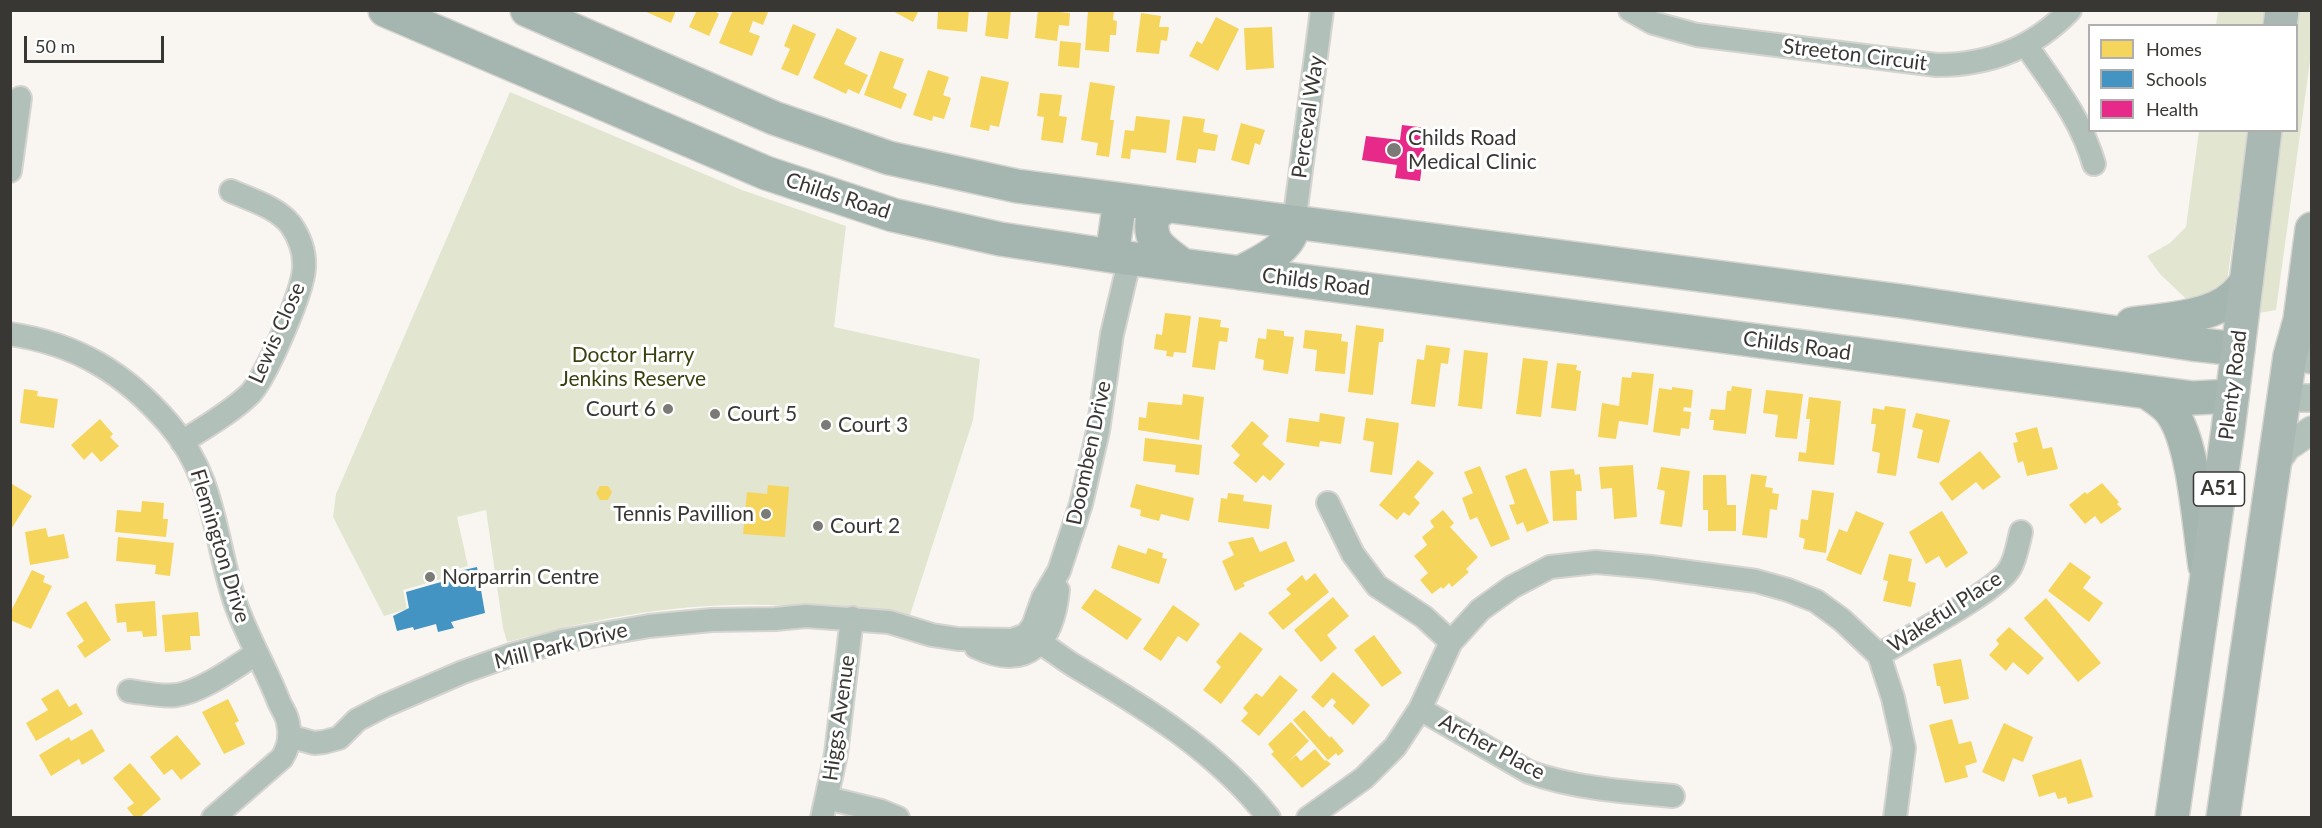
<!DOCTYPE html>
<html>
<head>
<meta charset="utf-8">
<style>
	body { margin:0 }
	#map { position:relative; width:2322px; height:828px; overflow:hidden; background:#f9f6f2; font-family:Lato,sans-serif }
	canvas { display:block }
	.frame { position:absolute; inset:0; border:12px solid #393734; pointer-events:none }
	.legend { position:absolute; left:2088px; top:24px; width:210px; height:108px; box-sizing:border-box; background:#fff; border:2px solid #b0afae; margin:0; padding:8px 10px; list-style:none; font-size:18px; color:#393734 }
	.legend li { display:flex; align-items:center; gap:12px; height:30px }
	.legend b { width:30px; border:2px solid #b0afae }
	.scale { position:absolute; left:24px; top:36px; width:140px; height:27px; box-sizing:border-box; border:3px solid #393734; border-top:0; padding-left:8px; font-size:18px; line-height:21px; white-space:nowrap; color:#393734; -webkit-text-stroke:4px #fff; paint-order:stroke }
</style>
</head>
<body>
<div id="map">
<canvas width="2322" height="828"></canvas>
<div class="frame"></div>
<ul class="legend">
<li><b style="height:16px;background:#f6d55c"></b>Homes</li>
<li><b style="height:16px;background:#4393c3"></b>Schools</li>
<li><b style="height:16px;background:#e7298a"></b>Health</li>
</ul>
<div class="scale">50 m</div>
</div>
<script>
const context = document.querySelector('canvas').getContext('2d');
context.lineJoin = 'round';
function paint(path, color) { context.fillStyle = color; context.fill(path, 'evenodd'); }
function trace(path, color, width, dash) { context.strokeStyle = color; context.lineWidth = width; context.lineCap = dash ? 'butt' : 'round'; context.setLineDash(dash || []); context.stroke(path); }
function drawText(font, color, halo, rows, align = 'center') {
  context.font = font + ' Lato,sans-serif'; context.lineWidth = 6; context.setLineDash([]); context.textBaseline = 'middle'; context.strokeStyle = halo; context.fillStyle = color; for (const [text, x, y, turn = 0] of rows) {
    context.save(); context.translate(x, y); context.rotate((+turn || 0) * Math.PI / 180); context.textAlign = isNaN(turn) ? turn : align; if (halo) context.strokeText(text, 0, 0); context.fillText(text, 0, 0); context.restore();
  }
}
paint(new Path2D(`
	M2218,11H2265L2263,25H2216Z
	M2297,11H2311V54L2276,310L2259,313L2281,131L2296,130Z
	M510,92L742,190L846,226L834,327L980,359L973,420L909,618C862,613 815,606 768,605C680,602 592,619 507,642L503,628L486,510L457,517L468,566L446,572L445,578L403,590L407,609L384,616L333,517L336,494Z
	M2199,131H2248L2221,324H2204L2200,312L2160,274L2147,256L2170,243L2186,227Z`), '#e2e6d0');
paint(new Path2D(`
	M642,10H676L671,23Z
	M697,10H713L719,14L709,36L689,27Z
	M733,10L768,12L763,25L753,21L749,32L760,36L752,56L719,43Z
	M891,10H919L913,22Z
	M938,10H969L967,32L937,29Z
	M988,10H1011L1008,39L985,36Z
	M1038,10L1070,13L1069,26L1059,25L1057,41L1035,38Z
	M1088,10H1114L1113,20L1117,21L1116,35H1110L1109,52L1085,50Z
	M1141,13L1161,16L1159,27H1169L1167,41L1161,40L1159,54L1136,52Z
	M1216,17L1239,29L1218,71L1189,56L1197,41L1202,44Z
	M793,24L816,34L798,76L781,69L790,49L784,46Z
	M1272,27L1274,68L1246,70L1244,28Z
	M837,28L857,38L844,64L868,75L859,94L848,89L846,94L813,78Z
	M1060,41L1081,43L1079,68L1058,66Z
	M880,51L904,59L893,88L907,94L901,109L864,95Z
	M928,70L949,77L943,95L951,98L944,119L933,116L932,121L913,115Z
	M981,76L1009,82L999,127L990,125L989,131L970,127Z
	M1090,82L1115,86L1110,120H1114L1109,157L1096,155L1098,143L1081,140Z
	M1040,93L1062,95L1059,116L1067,117L1063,143L1041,140L1044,117L1037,116Z
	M1136,116L1170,120L1166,153L1131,149L1130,159L1121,158L1125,130L1134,131Z
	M1183,116L1205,119L1203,132L1218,135L1215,151L1198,149L1196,163L1176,160Z
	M1241,123L1265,130L1260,145L1255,143L1249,165L1231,160Z
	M1165,313L1191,316L1186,353L1174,352L1173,357L1166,356L1167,351L1154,349L1156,334L1162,335Z
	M1199,317L1221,320L1220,327L1229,328L1227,342L1219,341L1215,370L1192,367Z
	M1356,325L1384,329L1383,342H1379L1373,395L1348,392Z
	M1267,329L1284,331V336L1294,337L1288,374L1263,370L1264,360L1255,358L1258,338L1266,339Z
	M1305,330L1342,334L1341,341L1348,342L1345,374L1315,371L1317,350L1303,348Z
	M1426,345L1450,348L1448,364L1441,363L1435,407L1411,404L1417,359L1424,360Z
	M1464,350L1488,353L1482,409L1458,406Z
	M1523,358L1548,361L1541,417L1516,414Z
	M1557,363L1577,365L1576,370L1581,371L1576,411L1551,408Z
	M1632,372L1654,374L1648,425L1619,421L1616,439L1598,437L1602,403L1619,406L1622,377L1631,378Z
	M1732,386L1752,389L1746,434L1713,430L1714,420H1709L1711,409L1725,410L1727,391H1731Z
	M1672,387L1693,390L1691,408L1684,407L1683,411L1691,412L1689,429L1681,428L1680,436L1653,432L1659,388L1672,390Z
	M24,389L38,391L37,396L58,399L54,428L20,423Z
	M1766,390L1803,394L1797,439L1775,437L1778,415L1763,413Z
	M1183,394L1204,397L1199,440L1138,430L1139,417L1146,418L1148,402L1182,405Z
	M1809,397L1841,401L1834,465L1798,461L1799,452L1806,453L1810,419H1806Z
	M1885,406L1906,409L1896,476L1877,473L1880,453L1872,451L1876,424H1871L1873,408L1884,410Z
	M1320,413L1345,417L1341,444L1320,441L1319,447L1286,442L1289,418L1319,422Z
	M1916,413L1950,420L1939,463L1917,458L1923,430L1912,427Z
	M1366,418L1399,423L1392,475L1370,472L1374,442L1363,440Z
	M100,419L113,434L110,437L119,446L101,462L92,452L84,460L71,445Z
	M1252,421L1269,436L1262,444L1285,464L1270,481L1263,475L1256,483L1233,463L1240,455L1231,446Z
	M2037,427L2043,449L2052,447L2058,469L2027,476L2023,461L2018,463L2013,443L2018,442L2015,433Z
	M1145,438L1202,445L1199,475L1175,472L1176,465L1143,461Z
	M1980,451L2001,477L1983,490L1976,482L1952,501L1939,483Z
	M1418,460L1434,473L1414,497L1420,503L1409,516L1404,512L1397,520L1379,505Z
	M1633,465L1637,517L1614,519L1612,488L1601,489L1599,467Z
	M1480,466L1510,539L1491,547L1477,517L1470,520L1462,498L1473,493L1464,472Z
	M1661,467L1690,471L1682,527L1660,524L1665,491L1657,489Z
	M1526,468L1549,523L1527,532L1523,522L1517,525L1509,505L1515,504L1505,476Z
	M1574,469L1575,475L1580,474L1582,491H1576L1577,520L1553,521L1550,471Z
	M1751,474L1767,476L1765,487L1773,488L1772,493L1779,494L1777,510L1770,509L1767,538L1742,535Z
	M1703,475H1726L1727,505H1736V531H1708V510H1703Z
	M2102,483L2119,502L2117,504L2122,509L2101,524L2095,516L2085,524L2069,505L2085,492L2087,494Z
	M12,484L32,496L10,531V487Z
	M1136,484L1194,498L1189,521L1161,514L1159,521L1140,516L1141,510L1130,507Z
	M768,485L789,487L785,537L743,534L747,492L767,494Z
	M600,486H608L612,492L608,500H600L596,493Z
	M1812,490L1834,493L1826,553L1803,549L1805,539L1799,537L1801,519L1808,520Z
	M1228,493L1244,495L1243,501L1272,505L1269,529L1218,522L1221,498L1227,499Z
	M142,501L164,503L163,519H168L166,537L115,532L117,510L141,512Z
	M1443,510L1454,523L1450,527L1478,557L1466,569L1469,572L1452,587L1449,583L1443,589L1441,587L1432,594L1420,580L1428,573L1414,556L1427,545L1422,537L1434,527L1430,521Z
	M1856,511L1884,523L1861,575L1826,560L1839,529L1847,532Z
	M1942,511L1968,553L1946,568L1939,556L1926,564L1909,532Z
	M46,528L48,537L64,534L69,558L30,565L25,532Z
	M118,537L174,543L170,576L155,574L156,565L116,561Z
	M1253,537L1260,552L1286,541L1295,561L1243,583L1245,586L1235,591L1222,561L1234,555L1228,542Z
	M1118,545L1146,554L1148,548L1163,553L1162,558L1167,559L1159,584L1111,568Z
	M1889,554L1912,559L1908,581L1916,583L1911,607L1883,601L1888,581L1883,580Z
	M2070,562L2091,577L2083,588L2103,603L2089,622L2048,591Z
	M32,570L45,576L43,582L52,586L31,629L10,620V613Z
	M1315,573L1329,592L1283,630L1268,613L1291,594L1286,589L1302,575L1306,581Z
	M1095,589L1142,619L1127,640L1081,608Z
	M1333,597L1349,616L1327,635L1337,648L1321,662L1294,630Z
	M2046,598L2101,663L2078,682L2024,618Z
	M86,601L111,640L85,658L77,646L84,641L66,613Z
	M155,601L157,636L143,637L142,631L127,632L126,622L117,623L115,604Z
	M1173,605L1200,624L1187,642L1178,636L1161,661L1143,649Z
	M198,612L200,636H190L191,650L165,652L162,615Z
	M2009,627L2044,658L2028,675L2013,662L2006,671L1989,655L1999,644L1996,640Z
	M1240,632L1263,649L1221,704L1203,690L1221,667L1216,662Z
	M1374,635L1402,673L1382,687L1354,650Z
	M1961,659L1969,699L1944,704L1940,686H1937L1933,664Z
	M1333,672L1370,705L1353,725L1333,706L1336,702L1332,698L1323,708L1311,697Z
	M1280,675L1298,690L1259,736L1241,721L1248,713L1243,708L1256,693L1262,697Z
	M58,689L69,707L76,703L83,714L36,741L26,723L48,710L41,699Z
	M228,699L239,721L235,723L245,744L224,754L202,712Z
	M1304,710L1330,738L1331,736L1344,751L1338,756L1336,753L1328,760L1293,720Z
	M1952,719L1959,744L1971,741L1977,762L1965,766L1968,777L1945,783L1929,725Z
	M1291,722L1309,741L1288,762L1296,755L1301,761L1315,749L1325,761L1326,760L1331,764L1302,788L1271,754L1274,752L1268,744Z
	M2004,723L2033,737L2023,762L2013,758L2004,782L1982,772Z
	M92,729L105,751L82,765L79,759L51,776L39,755L69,737L71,741Z
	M177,735L201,764L181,780L172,769L164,775L150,757Z
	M2081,759L2093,797L2068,804L2066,797L2058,799L2055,792L2039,797L2032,775Z
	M130,763L161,799L139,818H135L127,808L134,803L113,778Z`), '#f6d55c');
paint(new Path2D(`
	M477,567L485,613L451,622L454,628L438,632L436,624L414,630L413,627L397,631L393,616L409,608L406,592L448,580L446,574Z`), '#4393c3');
paint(new Path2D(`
	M1402,125L1427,128L1420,181L1395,178L1397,165L1362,160L1366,136L1400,140Z`), '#e7298a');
const minor = new Path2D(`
	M1630,10L1653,23L1697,35L1937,65C1988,65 2034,48 2070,10
	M2026,45C2053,85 2080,116 2094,164
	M10,171L20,98
	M1294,223L1322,10
	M10,334C77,344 125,373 169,424C216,478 214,539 235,602C247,637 266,668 279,702C282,709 287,715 288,723C291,735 289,747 282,758L213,818
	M182,442C205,427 230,413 250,394C266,377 303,292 304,268C305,252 300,238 291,225C277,207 251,200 231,191
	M1328,503L1353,554L1377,586L1424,617L1451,642
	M1026,635L1033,626L1043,598L1059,571L1081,504L1098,431L1112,334L1130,258
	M976,647C1029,672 1053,641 1058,590
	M1879,655C1905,639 1998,591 2010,568C2016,558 2018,544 2021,532
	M129,691C145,693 161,697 177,695C203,691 235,667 257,653
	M1420,709L1529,772C1572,788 1627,792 1673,796
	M289,736L314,743L324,742L339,738L357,720L384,706L463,672L511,655L562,641L649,626L712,620L775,619L806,616L889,622L932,635L958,639L1012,640L1026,635C1044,643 1057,655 1073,665C1144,707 1217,751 1269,818
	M827,798L881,811L898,818
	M822,818L836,754L852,618
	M1308,818L1364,778L1395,747L1420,709L1451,642L1480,610L1512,587L1550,567L1596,562L1651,567L1756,581L1788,590L1816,601L1842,620L1879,655L1893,698L1904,748L1895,818`);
const tertiary = new Path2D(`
	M2290,356L2312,360
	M2284,398H2312
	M2275,464L2287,447L2312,430`);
const primary = new Path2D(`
	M385,10L766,173L893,215L1000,239L1112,256L2193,398L2232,396
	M527,10L774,118L889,158L1017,186L1908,302L2192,344L2238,349
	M1166,206L1153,216C1147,243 1163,250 1182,265
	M1112,256L1120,200
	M1240,273C1261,261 1291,250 1294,223
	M2132,324C2161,320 2210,318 2233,297C2238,293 2242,287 2246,283
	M2147,392C2155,398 2166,404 2172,413C2194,444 2199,526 2205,566`);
const trunk = new Path2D(`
	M2280,26L2282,10
	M2172,818L2228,430L2265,130
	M2223,818L2290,356L2300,320L2312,229`);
trace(minor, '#d6d4d1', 26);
trace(tertiary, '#d6d4d1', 30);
trace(primary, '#d6d4d1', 36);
trace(trunk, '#d6d4d1', 36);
trace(minor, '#b2c0ba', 22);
trace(tertiary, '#b2c0ba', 27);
trace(primary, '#a5b5af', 33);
trace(trunk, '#a9b8b2', 33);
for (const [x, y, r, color] of [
	[1394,150,8,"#7c7a76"],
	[668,409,6,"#7c7a76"],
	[715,414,6,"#7c7a76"],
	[826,425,6,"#7c7a76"],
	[766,514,6,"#7c7a76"],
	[818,526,6,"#7c7a76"],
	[430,577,6,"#7c7a76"]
]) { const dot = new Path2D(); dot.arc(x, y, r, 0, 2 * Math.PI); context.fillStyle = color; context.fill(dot); trace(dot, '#fff', 2); }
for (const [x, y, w] of [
	[2219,489,51]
]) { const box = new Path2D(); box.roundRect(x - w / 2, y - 17, w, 34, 4.5); context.fillStyle = '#fff'; context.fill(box); trace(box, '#393734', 1.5); }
drawText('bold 20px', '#393734', null, [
	["A51",2219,489]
]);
drawText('21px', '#393734', '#fff', [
	["Streeton Circuit",1855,55,7],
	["Perceval Way",1308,117,-82],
	["Childs Road",838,196,18],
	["Childs Road",1316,282,7],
	["Lewis Close",277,333,-66],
	["Childs Road",1797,346,8],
	["Plenty Road",2233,385,-83],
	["Doomben Drive",1089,453,-78],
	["Flemington Drive",220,546,73],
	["Wakeful Place",1945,612,-33],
	["Mill Park Drive",561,646,-14],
	["Higgs Avenue",839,718,-82],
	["Archer Place",1492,747,28]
]);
drawText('21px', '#393734', '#fff', [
	["Childs Road",1408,138],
	["Medical Clinic",1408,162],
	["Court 6",656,409,"right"],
	["Court 5",727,414],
	["Court 3",838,425],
	["Tennis Pavillion",754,514,"right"],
	["Court 2",830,526],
	["Norparrin Centre",442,577]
], 'left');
drawText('21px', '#39420e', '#fff', [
	["Doctor Harry",633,355],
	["Jenkins Reserve",633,379]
]);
</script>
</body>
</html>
